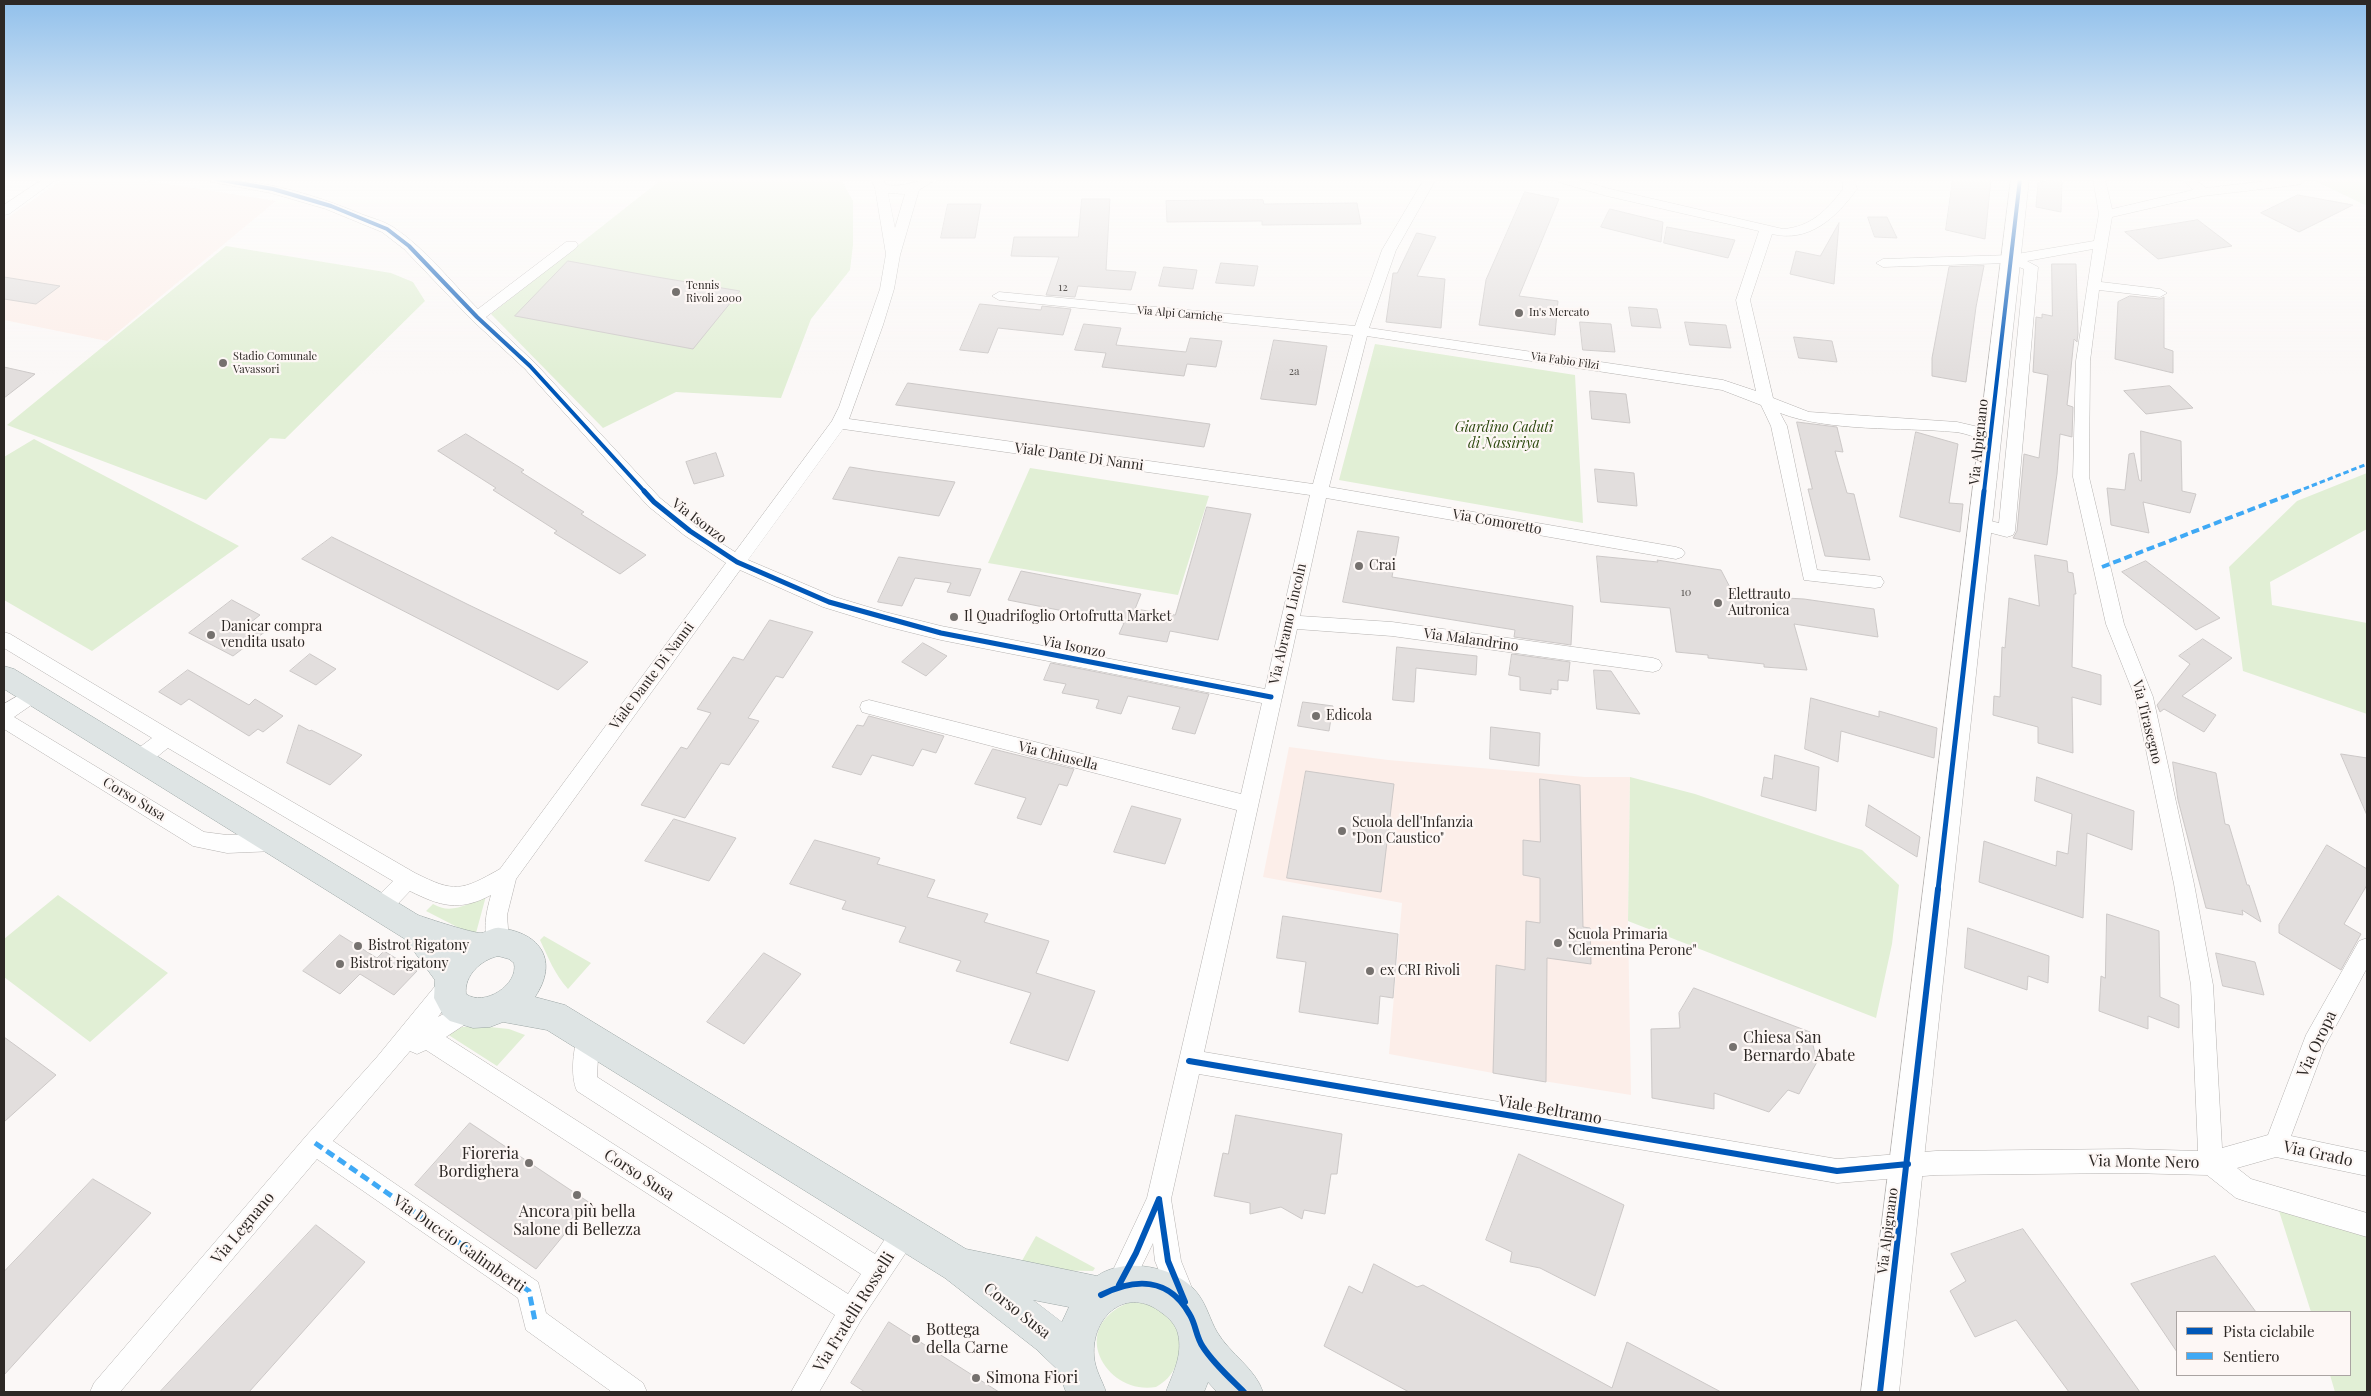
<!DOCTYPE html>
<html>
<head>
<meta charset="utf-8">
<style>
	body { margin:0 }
	#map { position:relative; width:2371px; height:1396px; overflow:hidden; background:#fbf8f7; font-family:"Playfair Display",serif }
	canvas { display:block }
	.frame { position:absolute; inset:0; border:5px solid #2d2825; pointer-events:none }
	.legend { position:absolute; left:2176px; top:1311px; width:175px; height:65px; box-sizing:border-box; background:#fdf7f5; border:1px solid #aaa4a2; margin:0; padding:6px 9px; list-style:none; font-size:15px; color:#2d2825 }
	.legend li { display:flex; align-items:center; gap:10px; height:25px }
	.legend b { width:25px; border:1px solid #aaa4a2 }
</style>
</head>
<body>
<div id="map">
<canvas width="2371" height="1396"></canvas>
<div class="frame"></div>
<ul class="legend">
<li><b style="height:6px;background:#0057b8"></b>Pista ciclabile</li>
<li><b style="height:6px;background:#3fa9f5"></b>Sentiero</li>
</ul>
</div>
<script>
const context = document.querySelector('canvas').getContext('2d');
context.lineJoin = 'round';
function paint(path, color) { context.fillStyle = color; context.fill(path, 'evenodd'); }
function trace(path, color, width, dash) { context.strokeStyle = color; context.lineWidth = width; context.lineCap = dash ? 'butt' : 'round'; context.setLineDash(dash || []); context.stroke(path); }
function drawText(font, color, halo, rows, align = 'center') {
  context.font = font + ' "Playfair Display",serif'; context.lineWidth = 4.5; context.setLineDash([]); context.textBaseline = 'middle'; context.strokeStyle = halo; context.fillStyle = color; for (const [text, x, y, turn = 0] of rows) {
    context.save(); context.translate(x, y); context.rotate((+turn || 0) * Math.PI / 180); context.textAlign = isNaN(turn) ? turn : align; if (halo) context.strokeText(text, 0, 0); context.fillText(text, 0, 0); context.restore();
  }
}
paint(new Path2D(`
	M63,179H136L276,201L107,341L4,320V220Z
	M1289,747L1388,760L1585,777H1630L1628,921L1631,1095L1493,1073L1389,1054L1402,903L1263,877Z`), '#fceee9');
paint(new Path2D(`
	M662,179H841L853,201V245L850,270L811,319L781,398L676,392L603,428L491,314Z
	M2311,179H2367V206Z
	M226,246L391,273L413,282L425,301L285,439L270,438L206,500L7,425Z
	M1375,344L1575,375L1583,523L1339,480Z
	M34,439L239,546L92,651L4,600V457Z
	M1030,468L1209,496L1178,595L988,563Z
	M2367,473V529L2270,582L2272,605L2367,623V714L2243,671L2229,567L2297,501Z
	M1630,777L1695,794L1862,850L1899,885L1892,944L1876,1018L1628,921Z
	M58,895L168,973L90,1042L4,977V939Z
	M486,896L476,933L461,929L426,911L433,904C451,915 468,904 486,896Z
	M544,936L591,963L568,989C555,975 548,957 540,940Z
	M480,1026L509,1029L525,1035L497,1066L447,1034L462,1027Z
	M2279,1211L2367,1235V1392H2335L2330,1375H2350V1312H2311Z
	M1036,1236L1095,1268L1093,1271L1029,1270L1019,1266Z
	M1133,1301C1141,1302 1154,1303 1159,1307C1179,1321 1184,1344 1176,1365C1172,1375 1165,1382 1156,1387C1106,1396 1064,1325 1133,1301Z`), '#e1efd5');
const building = new Path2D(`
	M1953,179H1991L1985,239L1946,230Z
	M2055,179H2062L2061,212L2036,207L2038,183Z
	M1525,192L1559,199L1519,296L1558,301L1555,335L1479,325L1486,280Z
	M2298,195L2353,205L2299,232L2261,213Z
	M1082,199H1110L1106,270L1136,272L1131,290L1078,286L1075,297L1046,295L1059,257L1011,256L1014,237H1078Z
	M1263,200L1264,204L1357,203L1361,224L1262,225V221L1167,222L1166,201Z
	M948,204H981L975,238H941Z
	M1610,209L1663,222L1661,242L1601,227Z
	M1868,217H1887L1897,238L1875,237Z
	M2198,220L2232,246L2158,259L2125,232Z
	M1839,223L1834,284L1790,274L1796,251L1820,256Z
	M1667,227L1735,240L1728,258L1664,243Z
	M1417,233L1436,237L1417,276L1445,279L1441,328L1386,322L1393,273H1397Z
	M568,261L651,276L740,291L693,349L515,316Z
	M1221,263L1258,266L1254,286L1216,283Z
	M2052,264H2076L2078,333L2077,342L2074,339L2068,397L2067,405L2073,407L2072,437L2060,434L2057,474L2047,545L2013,538L2017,531L2024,454L2039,458L2048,375L2033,372L2036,317L2042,318V314L2052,316Z
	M1984,266L1976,307L1966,382L1932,376V358L1949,267Z
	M1164,267L1197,270L1193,289L1159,286Z
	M4,277L60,286L36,304L4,299Z
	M2130,296L2160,299L2164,297V348L2173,351V373L2115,359L2118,302Z
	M980,304L1041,310L1042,306L1071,309L1063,335L998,328L988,353L960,350Z
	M1629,307L1657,309L1661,328L1632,326Z
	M1580,322L1611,324L1615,352L1583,350Z
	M1685,322L1726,325L1731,348L1690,345Z
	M1084,324L1121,328L1116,345L1186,352L1190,338L1222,341L1216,367L1187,364L1184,376L1102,367L1106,353L1075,350Z
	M1794,337L1832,341L1837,362L1799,358Z
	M1274,340L1327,346L1316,405L1261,399Z
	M4,367L35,374L4,398Z
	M908,383L1069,405L1210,424L1204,447L896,405Z
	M2170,386L2193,408L2146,414L2124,391Z
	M1590,391L1626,394L1630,423L1592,419Z
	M1797,422L1837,427L1843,452L1835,451L1847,493L1854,494L1870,560L1825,556L1808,489H1812Z
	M2141,431L2181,441L2182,491L2196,494L2190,513L2143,502L2149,533L2111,525L2107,488L2125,490L2129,454L2134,453L2139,480L2141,481Z
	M1916,432L1958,444L1949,503L1963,504L1960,532L1900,517Z
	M466,434L524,470L521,472L584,512L581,514L646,555L620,574L554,533L557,531L493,490L496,488L438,451Z
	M716,453L724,476L694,484L686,462Z
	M850,467L875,471L955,482L939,516L833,499Z
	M1595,469L1634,473L1637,506L1598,502Z
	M1207,507L1251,514L1218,640L1170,631L1167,642L1119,634L1124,623L1008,600L1021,571L1141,594L1135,609L1175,615Z
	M1358,531L1399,537L1392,577L1573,606L1571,645L1514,637L1515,630L1343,602Z
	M332,537L469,605L588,662L558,690L302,559Z
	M2035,555L2067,561L2068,572L2073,573L2076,594H2074L2072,667L2101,675V705L2072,697L2073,753L2038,743V727L1993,715L1994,696L2000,697L2002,647L2005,648L2009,598L2039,606Z
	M1597,556L1658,562L1657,560L1721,570L1734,595L1804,599L1874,609L1878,637L1794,624L1807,670L1764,667V664L1708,658V655L1676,652L1670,608L1601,602Z
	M899,557L952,565L981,569L970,596L947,592L951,583L915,578L902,606L878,602Z
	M2146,561L2220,618L2196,630L2122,572Z
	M232,600L260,615L250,623L266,631L233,656L189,633Z
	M770,620L813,632L783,678L776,676L748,718L759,721L729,765L721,763L685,818L641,805L681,747L687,749L711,713L697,709L733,657L743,660Z
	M2203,639L2232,658L2182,696L2216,715L2204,732L2164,709L2160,712L2157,705L2190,664L2179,656Z
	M923,643L947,656L926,676L902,662Z
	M1397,647L1477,656L1476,675L1416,668L1414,702L1393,700Z
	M310,654L336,669L316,685L290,671Z
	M1512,654L1570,662L1568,681L1558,680V690L1551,689V694L1520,690V677L1509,675Z
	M1051,663L1209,694L1195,734L1172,729L1180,707L1128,696L1121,714L1096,708L1099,700L1062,693L1066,684L1044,680Z
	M188,670L249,705L255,699L283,716L263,732L258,729L249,736L189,699L181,705L159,692Z
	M1594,670L1611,671L1640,714L1597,709Z
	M1811,698L1879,717V711L1937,728L1934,758L1841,731L1838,762L1805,749Z
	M1303,702L1333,706L1329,731L1298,726Z
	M869,716L944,736L936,753L922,749L913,766L872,755L861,775L832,767L857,725L863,726Z
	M299,725L310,731L311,730L362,755L330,785L287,763Z
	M1491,727L1540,733L1539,766L1490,759Z
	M993,749L1074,769L1067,786L1059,784L1041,825L1017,818L1026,798L975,784Z
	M2341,754L2367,758V815Z
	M1775,755L1819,767L1816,811L1761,796L1764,777L1772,779Z
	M2173,762L2216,773L2225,824L2229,825L2247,885H2249L2261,922L2242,910L2243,915L2206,908L2178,800Z
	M1306,771L1394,784L1381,892L1287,878Z
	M2037,777L2134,811L2132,850L2087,833L2083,918L1979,882L1984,841L2056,866L2057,851L2068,854L2072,814L2035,801Z
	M1540,779L1580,785L1583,927L1590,928L1591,964L1547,958L1546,1082L1493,1073L1496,965L1525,970L1526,921L1540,923V878L1523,875V840L1540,842Z
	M1869,805L1920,837L1917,857L1866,826Z
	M1132,806L1181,819L1165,864L1114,852Z
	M674,819L736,838L709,881L645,861Z
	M815,840L880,858L877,864L935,880L927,897L988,914L984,922L1049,941L1036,973L1095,991L1068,1061L1010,1043L1031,993L956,971L961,961L899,942L906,927L842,909L846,901L790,884Z
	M2327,845L2367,869V885L2344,924L2361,934L2341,970L2279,933V925Z
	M2107,914L2159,931L2160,997L2179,1005V1028L2148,1016V1029L2099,1011L2101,976L2105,978Z
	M1283,916L1398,934L1393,998L1380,996L1378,1024L1299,1012L1306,962L1277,958Z
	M1968,928L2049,956L2048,983L2028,976L2027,990L1965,968Z
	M340,935L377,958L384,951L417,971L394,995L360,974L340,994L303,971Z
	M764,953L801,974L744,1044L707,1022Z
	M2216,953L2255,962L2264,995L2223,986Z
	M1694,988L1810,1032L1817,1062L1799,1094L1788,1090L1769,1112L1714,1093V1109L1652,1098L1651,1029L1680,1028L1679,1013Z
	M4,1037L56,1075L4,1122Z
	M1236,1115L1342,1134L1337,1174H1331L1325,1214L1304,1210L1302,1219L1281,1207L1250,1214V1203L1214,1196L1223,1153L1228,1154Z
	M470,1123L590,1203L536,1269L415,1185Z
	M1519,1154L1624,1205L1595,1296L1540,1268L1510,1262L1512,1252L1486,1240Z
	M93,1179L151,1213L4,1375V1272Z
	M316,1225L365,1262L249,1392H160Z
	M2023,1229L2140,1392H2069L2016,1320L1975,1337L1950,1291L1966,1281L1951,1254Z
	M2215,1256L2256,1312H2177V1352L2131,1284Z
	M1374,1264L1417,1287L1423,1285L1612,1388L1627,1342L1721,1392H1409L1324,1346L1349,1286L1362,1293Z
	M889,1322L936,1352L999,1392H865L851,1383Z`);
paint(building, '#e2dedd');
trace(building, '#ccc8c7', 1);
const street = new Path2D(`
	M43,179H57L9,214L4,215V205Z
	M210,179C262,179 313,194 361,214C371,218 384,221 393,227C425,248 451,282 478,309L566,242H576L578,245L576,248L486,317L535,363L660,498L696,527L735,552L832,421L839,407L880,289L886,254L875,188L871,179H883L886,185C905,188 919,178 937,179L919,190L900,255L894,289L883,325L849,419L1313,484L1353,335L999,300L992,296L999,292L1355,326L1382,250L1424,179H1436L1396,250L1369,328L1723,380L1756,391L1736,300L1759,231L1607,196L1558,182L1557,179H1576L1610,189L1783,229C1811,227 1827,210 1843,189L1842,179H1854L1857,189C1836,218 1809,243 1772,234L1750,300L1773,398L1809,412L1957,422L1996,431L1998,435L1996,439C1983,442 1968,433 1955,432C1901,427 1829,432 1780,413L1787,426L1817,570L1875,576L1881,577L1884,582L1881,587L1875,588L1804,580L1771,426L1761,405L1722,390L1367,336L1329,487L1676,547L1682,549L1685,553L1682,557L1676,559L1326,498L1300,616L1392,622L1653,658L1659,660L1662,665L1659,670L1653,672L1392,636L1297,629L1204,1052L1837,1159L1936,1151L2129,1149L2198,1151L2191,985L2174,884L2135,697L2106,624L2073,477L2076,361L2093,249L2027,261L2038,267L2015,531L2013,535L2007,537L1976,529L1974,525L1976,521L1982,519L1999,523L2024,269L2009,263L1883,267L1876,263L1883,259L2011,255L2094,241L2099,214L2093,179H2105L2112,209L2193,190L2182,179H2195L2206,188L2283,179H2301L2302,181L2301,184L2296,185L2203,196L2112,217L2101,282L2160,289L2167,293L2160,297L2099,290L2090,361L2089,477L2124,624L2153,697L2194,884L2213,985L2222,1148L2268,1135L2306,1035L2359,941L2367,938V968L2324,1048L2291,1136L2367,1152V1176L2276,1157L2237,1168L2251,1179L2367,1213V1237L2245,1201L2236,1198L2207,1175L2129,1173L1936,1175L1837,1183L1199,1074L1171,1199L1181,1261L1196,1298L1192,1307L1183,1311L1174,1307L1155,1261L1153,1243L1128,1294L1119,1298L1110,1294L1106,1285L1147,1198L1237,810L869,714L862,712L860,707L862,702L869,700L1241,794L1262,703L941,640L885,626L823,607L740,570L516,879L507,915L509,942L506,949L498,952L490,949C482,932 486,913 491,895C459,912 440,906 410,891L387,915L380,917L373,915L369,908L373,901L393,881L168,748C157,756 146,769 132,765L129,759L132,753L152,738L4,648V632L10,634L239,771L415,873C455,893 461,891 500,869L726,563L684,535L648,506L525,369L472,320L404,249L382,232L326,209L271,193L211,182ZM888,193L905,194L895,228ZM843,429L1310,495L1265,689L941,626L885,612L835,597L748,560Z
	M33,687L40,689L42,694L40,699L14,717L204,832L227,835L275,833L282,836L285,842L282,848L275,851L227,853L193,846L4,729V704Z
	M449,976L457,979L460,986L438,1017L465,1002L473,1005L476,1012L473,1019L446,1037L848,1294L861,1274L577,1091C570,1076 573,1046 580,1030L588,1027L596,1030L599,1038L597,1077L875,1254L895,1224L904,1221L913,1224L916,1233L913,1242L861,1320L819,1392H791L835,1315L426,1050L417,1054L410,1051L333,1141L538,1282L546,1313L643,1383L647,1392H612L526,1330L518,1298L317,1159L120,1392H90L94,1383L307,1135L377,1057L441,979Z`);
const secondary = new Path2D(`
	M2011,179H2029L1899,1392H1861Z`);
const primary = new Path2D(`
	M4,666L14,669L418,915C429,919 472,933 481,933C488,932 493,927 500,928C541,933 559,961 535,997L565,1005L966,1249L1097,1276C1125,1256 1179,1267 1198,1294C1207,1306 1210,1320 1217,1332C1230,1354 1255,1368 1263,1392H1217L1208,1382L1204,1392H1166C1173,1373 1183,1355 1178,1334C1176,1325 1169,1318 1162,1313C1127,1285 1091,1316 1094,1356C1095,1370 1102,1380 1106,1392H1066L1058,1370L1036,1349L945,1278L547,1030L503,1022L490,1027L473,1028L450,1021L443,1015L434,998L435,980L405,939L4,689ZM498,956L509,959L514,963C519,985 484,1007 466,994C464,975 481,960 498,956ZM1033,1300L1069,1307L1062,1322Z`);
trace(street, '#b5b2b0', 1);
trace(secondary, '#b5b2b0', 1);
trace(primary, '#9ca6a5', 1);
paint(street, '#fefefe');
paint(secondary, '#fefefe');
paint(primary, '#dee4e4');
trace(new Path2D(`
	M2296,492L2367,464`), '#3fa9f5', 3, [5.5, 3]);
trace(new Path2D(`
	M2102,567L2299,491`), '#3fa9f5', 4, [8, 4]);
trace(new Path2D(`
	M315,1143L529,1291L535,1321`), '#3fa9f5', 5, [9, 5]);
trace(new Path2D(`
	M216,179L273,189L331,206L387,229L409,246L477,317L530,366L645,492
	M1984,492L2020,179`), '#0057b8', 4);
trace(new Path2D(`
	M644,491L654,502L690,531L737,562L829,602L941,633L1271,697
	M1938,890L1984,491`), '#0057b8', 5);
trace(new Path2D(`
	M1189,1061L1837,1171L1908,1164
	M1159,1199L1168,1261L1185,1302
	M1119,1285L1136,1253L1159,1199
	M1101,1295C1135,1278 1169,1277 1190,1315C1196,1325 1196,1337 1203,1347C1214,1364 1230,1378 1244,1392
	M1880,1392L1938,889`), '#0057b8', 6);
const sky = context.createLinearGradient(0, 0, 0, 374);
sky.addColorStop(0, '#91c0eb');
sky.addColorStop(0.48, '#fdfcfb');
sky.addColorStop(1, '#fdfcfb00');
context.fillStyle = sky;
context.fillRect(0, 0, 2371, 374);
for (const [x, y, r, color] of [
	[676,292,5,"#75716e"],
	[1519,313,5,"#75716e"],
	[223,363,5,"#75716e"],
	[1359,566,5,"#75716e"],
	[1718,603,5,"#75716e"],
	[954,617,5,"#75716e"],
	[211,635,5,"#75716e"],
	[1316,716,5,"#75716e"],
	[1342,831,5,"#75716e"],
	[1558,943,5,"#75716e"],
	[358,946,5,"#75716e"],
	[340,964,5,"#75716e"],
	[1370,971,5,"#75716e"],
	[1733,1047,5,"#75716e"],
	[529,1163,5,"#75716e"],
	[577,1195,5,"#75716e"],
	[916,1339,5,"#75716e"],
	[976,1378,5,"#75716e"]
]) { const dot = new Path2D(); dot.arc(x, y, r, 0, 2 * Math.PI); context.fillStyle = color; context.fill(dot); trace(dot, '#fdf7f5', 2); }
drawText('11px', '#2d2825', '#fdf7f5', [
	["Tennis",686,286],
	["Rivoli 2000",686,299],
	["In's Mercato",1529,313],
	["Stadio Comunale",233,357],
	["Vavassori",233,370]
], 'left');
drawText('11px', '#5c5855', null, [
	["12",1063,288],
	["2a",1294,372],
	["10",1686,593]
]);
drawText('11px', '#2d2825', '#fdf7f5', [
	["Via Alpi Carniche",1180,314,5],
	["Via Fabio Filzi",1565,361,8]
]);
drawText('italic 14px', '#2b470d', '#fdf7f5', [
	["Giardino Caduti",1504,428],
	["di Nassiriya",1504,444]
]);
drawText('14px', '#2d2825', '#fdf7f5', [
	["Via Alpignano",1979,442,-84],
	["Viale Dante Di Nanni",1079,457,8],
	["Via Isonzo",699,521,37],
	["Via Comoretto",1497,522,10],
	["Via Abramo Lincoln",1288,624,-77],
	["Via Malandrino",1471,640,8],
	["Via Isonzo",1074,647,11],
	["Viale Dante Di Nanni",652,676,-53],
	["Via Tirasegno",2147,722,76],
	["Via Chiusella",1058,756,14],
	["Corso Susa",134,799,31],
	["Via Alpignano",1888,1231,-83]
]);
drawText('14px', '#2d2825', '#fdf7f5', [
	["Crai",1369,566],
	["Elettrauto",1728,595],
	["Autronica",1728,611],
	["Il Quadrifoglio Ortofrutta Market",964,617],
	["Danicar compra",221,627],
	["vendita usato",221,643],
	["Edicola",1326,716],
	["Scuola dell'Infanzia",1352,823],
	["\"Don Caustico\"",1352,839],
	["Scuola Primaria",1568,935],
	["\"Clementina Perone\"",1568,951],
	["Bistrot Rigatony",368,946],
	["Bistrot rigatony",350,964],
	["ex CRI Rivoli",1380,971]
], 'left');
drawText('16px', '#2d2825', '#fdf7f5', [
	["Chiesa San",1743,1038],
	["Bernardo Abate",1743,1056],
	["Fioreria",519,1154,"right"],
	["Bordighera",519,1172,"right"],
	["Ancora più bella",577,1212,"center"],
	["Salone di Bellezza",577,1230,"center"],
	["Bottega",926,1330],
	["della Carne",926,1348],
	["Simona Fiori",986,1378]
], 'left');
drawText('16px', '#2d2825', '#fdf7f5', [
	["Via Oropa",2317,1044,-65],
	["Viale Beltramo",1550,1110,10],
	["Via Grado",2318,1154,12],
	["Via Monte Nero",2144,1162,1],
	["Corso Susa",639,1175,33],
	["Via Legnano",243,1228,-50],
	["Via Duccio Galimberti",459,1244,35],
	["Corso Susa",1017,1311,38],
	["Via Fratelli Rosselli",854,1312,-58]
]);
</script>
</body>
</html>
